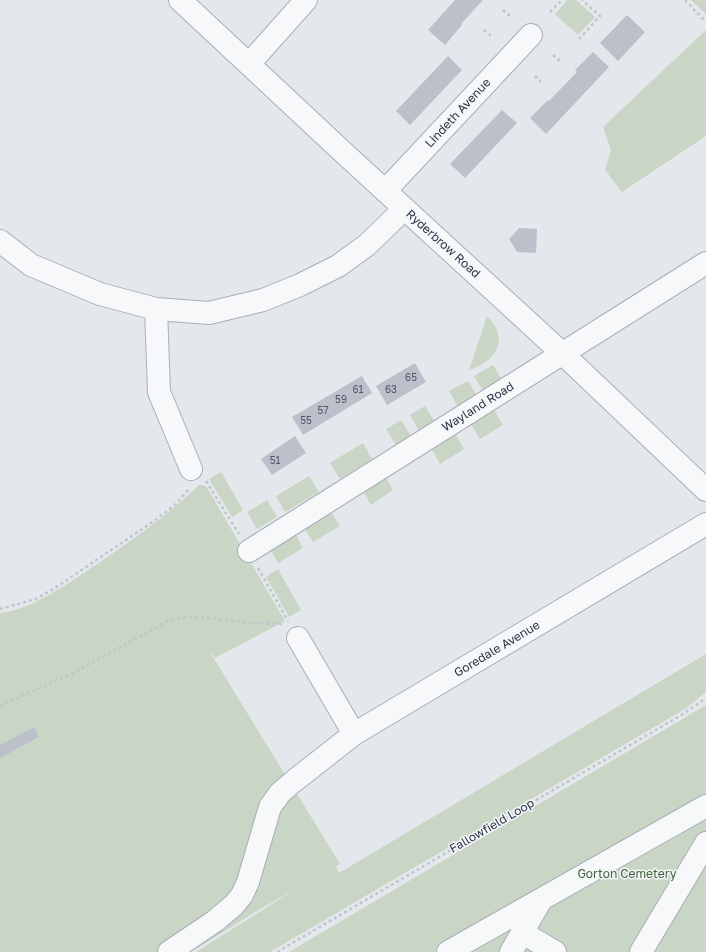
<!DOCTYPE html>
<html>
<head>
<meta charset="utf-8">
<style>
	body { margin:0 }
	canvas { display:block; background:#e4e7ec }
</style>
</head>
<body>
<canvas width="706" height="952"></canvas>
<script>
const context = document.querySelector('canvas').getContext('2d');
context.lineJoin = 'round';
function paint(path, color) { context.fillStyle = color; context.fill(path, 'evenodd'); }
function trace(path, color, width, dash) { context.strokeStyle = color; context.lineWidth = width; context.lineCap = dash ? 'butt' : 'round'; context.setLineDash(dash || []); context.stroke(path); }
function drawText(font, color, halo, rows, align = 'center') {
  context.font = font + ' "Golos Text",sans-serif'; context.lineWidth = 3; context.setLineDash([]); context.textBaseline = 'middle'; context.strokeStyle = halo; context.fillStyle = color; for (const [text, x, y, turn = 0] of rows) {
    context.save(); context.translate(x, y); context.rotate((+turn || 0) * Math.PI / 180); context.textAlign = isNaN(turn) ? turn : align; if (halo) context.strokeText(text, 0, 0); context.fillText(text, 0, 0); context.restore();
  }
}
paint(new Path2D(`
	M567,0H576L595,17L578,35L555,14Z
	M691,0H706V14Z
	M706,30V136L622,192L605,170L611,150L603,127Z
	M487,316C510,339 497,361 469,370Z
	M493,365L502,380L483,391L474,376Z
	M468,381L477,396L458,407L449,391Z
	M425,406L435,422L419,431L410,415Z
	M493,408L503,425L480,439L470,423Z
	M401,420L411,436L396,445L386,429Z
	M454,432L464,449L440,464L430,447Z
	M363,443L372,459L340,479L330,463Z
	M221,472L243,510L232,517L209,479Z
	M384,474L393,490L371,505L362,489Z
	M309,476L319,492L285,512L276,496Z
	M199,485L206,486L285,621L215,658L208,649L340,864L336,866L339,873L706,654V692L685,709L270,952H196L299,887L257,911L191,952H0V613C33,610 73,580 100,562C135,538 168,515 199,485Z
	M267,500L277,517L257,529L247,512Z
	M329,509L340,526L313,542L303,526Z
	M294,531L303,548L278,563L268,546Z
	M278,569L301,610L289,617L266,577Z
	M706,705V952H289Z`), '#c9d6c5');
paint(new Path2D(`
	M455,0H483L461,24L462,25L445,45L428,30Z
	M627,15L645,32L618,61L600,43Z
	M593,52L609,67L546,134L530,118L548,100L549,101L577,72L575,70Z
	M448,56L462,70L410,125L396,111Z
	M502,110L517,123L465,178L450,164Z
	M519,228L537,229L536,253L517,252L509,239Z
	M415,363L426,382L387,405L376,386Z
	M362,376L372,393L303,435L292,417Z
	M295,436L306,453L272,475L261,459Z
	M34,727L39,737L0,758V745Z`), '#bbc0ca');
const minor = new Path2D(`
	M180,0L345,154L563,354L706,490
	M249,64L306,0
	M385,191L531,35
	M0,241L31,265L100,294L156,309L209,313L263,300L300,285L338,266L367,245L404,209
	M156,309L159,392L191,469
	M249,551L706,263
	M298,638L354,734
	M523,933L555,952
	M169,952L215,921L234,905L242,895L248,882L270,807L280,793L294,781L354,734L706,524
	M448,952L706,806
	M511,952L541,900
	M641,952L706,843`);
trace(minor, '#a9aeb7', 24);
trace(new Path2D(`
	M685,0L706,22
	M503,10L510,16
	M550,12L562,0
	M484,30L491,36
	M579,39L600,16L582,0
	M553,55L560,61
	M535,76L541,82
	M206,481L239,534
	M258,568L288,621
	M0,609L36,599L55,588L154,521L176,504L189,489
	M0,706L75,672L170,620L192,616L253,623L283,624
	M277,952L683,714L706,698`), '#c2c5cb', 2.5, [3, 3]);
trace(minor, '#f7f8fa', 22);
drawText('10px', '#4f5766', null, [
	["65",411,378],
	["61",358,390],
	["63",391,390],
	["59",341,400],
	["57",323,411],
	["55",306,421],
	["51",275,461]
]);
drawText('12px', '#2b3445', '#f4f6f9', [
	["Lindeth Avenue",458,113,-47],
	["Ryderbrow Road",443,244,42],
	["Wayland Road",478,407,-32],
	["Goredale Avenue",497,649,-31],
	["Fallowfield Loop",492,826,-30]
]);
drawText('12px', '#3f6138', '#f4f6f9', [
	["Gorton Cemetery",627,874]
]);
</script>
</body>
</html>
